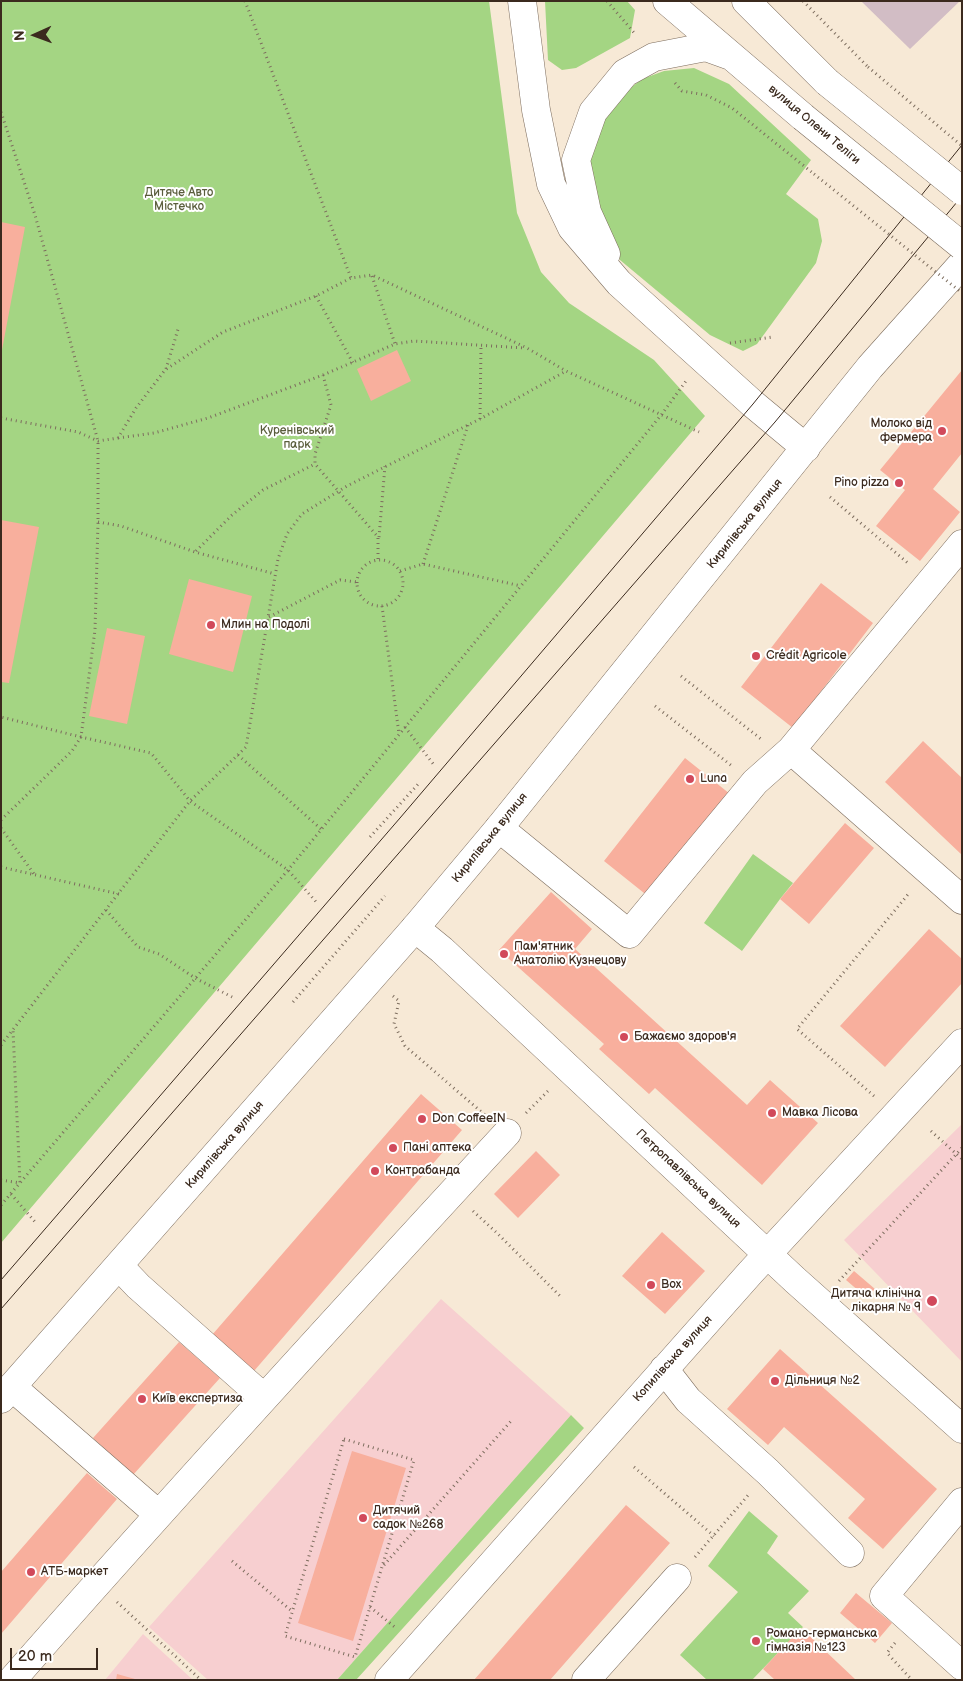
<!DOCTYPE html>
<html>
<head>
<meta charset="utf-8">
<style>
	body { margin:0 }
	#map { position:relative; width:963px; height:1681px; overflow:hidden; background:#f7e9d6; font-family:"Balsamiq Sans",sans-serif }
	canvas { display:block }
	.frame { position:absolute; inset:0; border:2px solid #3b2a1e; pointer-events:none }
	.north { position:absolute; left:10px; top:10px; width:50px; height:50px; -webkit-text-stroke:4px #fff; paint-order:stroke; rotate:268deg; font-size:14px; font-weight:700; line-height:20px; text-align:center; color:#3b2a1e }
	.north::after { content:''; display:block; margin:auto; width:18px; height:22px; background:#3b2a1e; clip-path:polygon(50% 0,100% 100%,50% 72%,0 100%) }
	.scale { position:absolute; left:10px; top:1648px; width:88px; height:22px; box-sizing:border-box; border:2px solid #3b2a1e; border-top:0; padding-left:6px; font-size:15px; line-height:18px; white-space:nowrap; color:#3b2a1e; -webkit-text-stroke:4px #fff; paint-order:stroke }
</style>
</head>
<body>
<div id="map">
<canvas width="963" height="1681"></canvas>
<div class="frame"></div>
<div class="north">N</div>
<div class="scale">20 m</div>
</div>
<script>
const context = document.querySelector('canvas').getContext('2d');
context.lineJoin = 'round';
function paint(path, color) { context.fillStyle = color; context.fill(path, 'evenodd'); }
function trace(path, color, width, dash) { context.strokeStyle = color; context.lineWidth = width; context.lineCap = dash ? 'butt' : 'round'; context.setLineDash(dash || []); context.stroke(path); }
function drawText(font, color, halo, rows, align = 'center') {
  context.font = font + ' "Balsamiq Sans",sans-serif'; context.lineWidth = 4; context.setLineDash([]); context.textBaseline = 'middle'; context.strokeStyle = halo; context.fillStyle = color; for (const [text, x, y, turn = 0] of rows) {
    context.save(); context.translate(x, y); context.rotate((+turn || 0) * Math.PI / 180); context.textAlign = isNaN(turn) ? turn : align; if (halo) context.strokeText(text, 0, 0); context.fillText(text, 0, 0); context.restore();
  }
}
paint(new Path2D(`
	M962,1124V1362L844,1240Z
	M441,1299L571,1415L337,1680H208L149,1627Z
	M143,1634L193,1680H105Z`), '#f7cfd0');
paint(new Path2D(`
	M861,1H960L910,49Z`), '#d2bdc5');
paint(new Path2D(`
	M1,1H489L517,213L541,272L569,303L654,360L705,416L1,1243Z
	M545,1H627L635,10L630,38L576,68L562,70L548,60Z
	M694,68L729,84L811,160L786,194L818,219L822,241L816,263L757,344L743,351L710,335L620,260L606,231L589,165L598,129L615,100L642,79L664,71Z
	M753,854L793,883L780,899L742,951L704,923Z
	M571,1415L584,1428L356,1680H337Z
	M749,1511L778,1536L767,1553L809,1591L788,1613L803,1627L752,1680H707L680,1655L738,1592L708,1566Z`), '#a4d583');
paint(new Path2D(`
	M1,222L25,227L2,350H1Z
	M397,350L411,381L371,401L357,369Z
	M962,370V453L933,489L960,512L920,561L876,526L905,490L880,470Z
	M1,520L39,527L9,683L1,682Z
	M189,579L252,596L233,672L169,654Z
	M821,583L873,623L793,728L741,687Z
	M107,628L145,636L127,724L89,716Z
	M923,741L962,778V855L885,782Z
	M685,758L730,794L649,897L604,861Z
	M845,823L874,848L809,924L780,899Z
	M551,892L592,929L575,949L747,1105L770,1080L818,1123L762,1185L655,1088L649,1094L599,1049L604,1044L499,950Z
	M929,929L962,959V983L885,1067L840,1026Z
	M421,1094L462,1130L254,1371L212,1335Z
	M536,1151L560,1175L518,1218L494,1194Z
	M662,1232L705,1271L665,1314L622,1276Z
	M854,1271L875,1289L867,1298L846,1280Z
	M179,1342L220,1378L133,1475L93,1438Z
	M780,1349L937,1489L883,1549L848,1518L865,1499L784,1427L768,1445L727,1409Z
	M352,1451L406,1468L353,1641L298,1623Z
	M87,1473L117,1499L1,1634V1572Z
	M626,1505L670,1543L550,1680H474Z
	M856,1593L892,1623L875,1643L840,1613Z
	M801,1628L856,1680H775L763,1669Z
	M117,1674L135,1679V1680H116Z`), '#f8af9d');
const minor = new Path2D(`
	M791,750L962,900
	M499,828L629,934L755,782L791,750L962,544
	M415,928L442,950L795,1280L962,1429
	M119,1266L138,1286L263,1397
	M664,1369L688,1400L768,1472L850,1553
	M12,1387L158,1514
	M962,1502L884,1596L962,1666
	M12,1680C174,1495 340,1314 507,1133
	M389,1680L750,1273L962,1043
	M586,1680L677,1578`);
const major = new Path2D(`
	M522,1L536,110L551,184L572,228L619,283L753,404L806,448
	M667,1L803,117
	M746,1L827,82
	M606,254L587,212L576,160L593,112L625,73L654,57L706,47L731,56
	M1,1399L415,928L499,828L870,367L962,264`);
trace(minor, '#7d6d5e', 29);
trace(major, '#7d6d5e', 29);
trace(new Path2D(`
	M245,1L351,278L372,275L527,348L566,371L699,432
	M607,1L636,35
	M803,1L868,67
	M675,83L682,91L706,95L732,108L814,174
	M1,112L35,215L98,441V522L95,630L81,737L1,717
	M372,276L395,344
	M316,296L353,363
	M730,343L773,337
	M166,369L179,326
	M323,375L331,405L315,454V464L378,537V560
	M1,418L78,432L98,441L118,438L136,408L165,370L223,332L316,296L351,278
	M480,419L481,345
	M118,438L154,433L208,418L323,375L395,344L414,341L524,348
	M830,497L909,564
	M98,522L121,526L195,552L275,574
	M379,537L385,466
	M196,551L232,515L263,490L315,464
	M357 583a23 23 0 1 1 46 0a23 23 0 1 1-46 0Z
	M423,564L468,425
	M400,571L423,564L521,586
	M382,606L399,734
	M269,617L340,580L357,582
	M681,676L761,739
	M655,706L732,766
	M405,727L434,765
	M238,755L321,829
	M1,820L72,751L81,737L151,753L190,801L288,870L318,904
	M1,828L34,874
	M370,837L420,782
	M1,867L119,894
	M106,910L138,947L159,954L195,978L234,998
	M393,996L399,1001L394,1024L405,1046L485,1115
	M293,1002L385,896
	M1,1045L190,801L246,747L278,559L287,534L302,514L347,486L480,419L566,371
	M874,1096L797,1029L910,892
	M526,1113L550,1089
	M931,1131L962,1159
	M1,1180L20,1183L13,1030
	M11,1194L36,1223
	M1,1205L288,870L662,414L686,381
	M473,1211L497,1233L562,1298
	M839,1281L962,1148
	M344,1439L414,1460L355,1657L285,1636Z
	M634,1467L714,1536
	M695,1557L750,1493
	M232,1561L293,1612
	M384,1565L512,1420
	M117,1602L201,1680
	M370,1607L396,1628
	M895,1643L887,1653L912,1680`), '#7d6d5e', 3, [1, 4]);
trace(minor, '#fff', 28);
trace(major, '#fff', 28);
trace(new Path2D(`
	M1,1280L400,818L753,404L962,145
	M1,1309L775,422L962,196`), '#3b2a1e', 1);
const majorBridge = new Path2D(`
	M827,82L962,191
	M803,117L962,246`);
trace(majorBridge, '#7d6d5e', 29, []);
trace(new Path2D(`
	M868,67L962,146
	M814,174L962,293`), '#7d6d5e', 3, [1, 4]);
trace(majorBridge, '#fff', 28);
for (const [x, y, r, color] of [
	[942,431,5,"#d1495b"],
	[899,483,5,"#d1495b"],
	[211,625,5,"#d1495b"],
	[756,656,5,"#d1495b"],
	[690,779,5,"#d1495b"],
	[504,954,5,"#d1495b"],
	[624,1037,5,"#d1495b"],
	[772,1113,5,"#d1495b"],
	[422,1119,5,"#d1495b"],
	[393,1148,5,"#d1495b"],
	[375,1171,5,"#d1495b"],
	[651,1285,5,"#d1495b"],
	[932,1301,6,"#d1495b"],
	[775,1381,5,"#d1495b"],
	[142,1399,5,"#d1495b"],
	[363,1518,5,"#d1495b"],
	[31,1572,5,"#d1495b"],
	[756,1641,5,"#d1495b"]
]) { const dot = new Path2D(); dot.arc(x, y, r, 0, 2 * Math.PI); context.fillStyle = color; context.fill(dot); trace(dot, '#fff', 2); }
drawText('12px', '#3b2a1e', '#fff', [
	["вулиця Олени Теліги",814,125,40],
	["Кирилівська вулиця",745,524,-51],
	["Кирилівська вулиця",490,838,-51],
	["Кирилівська вулиця",225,1145,-49],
	["Петропавлівська вулиця",688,1179,43],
	["Копилівська вулиця",673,1359,-48]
]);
drawText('12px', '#5a5d3c', '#fff', [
	["Дитяче Авто",179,193],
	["Містечко",179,207],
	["Куренівський",297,431],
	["парк",297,445]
]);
drawText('12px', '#3b2a1e', '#fff', [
	["Молоко від",932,424,"right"],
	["фермера",932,438,"right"],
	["Pino pizza",889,483,"right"],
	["Млин на Подолі",221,625],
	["Crédit Agricole",766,656],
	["Luna",700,779],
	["Пам'ятник",514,947],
	["Анатолію Кузнецову",514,961],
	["Бажаємо здоров'я",634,1037],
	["Мавка Лісова",782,1113],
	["Don CoffeeIN",432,1119],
	["Пані аптека",403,1148],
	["Контрабанда",385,1171],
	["Box",661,1285],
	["Дитяча клінічна",921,1294,"right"],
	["лікарня № 9",921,1308,"right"],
	["Дільниця №2",785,1381],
	["Київ експертиза",152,1399],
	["Дитячий",373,1511],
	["садок №268",373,1525],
	["АТБ-маркет",41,1572],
	["Романо-германська",766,1634],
	["гімназія №123",766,1648]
], 'left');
</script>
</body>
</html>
